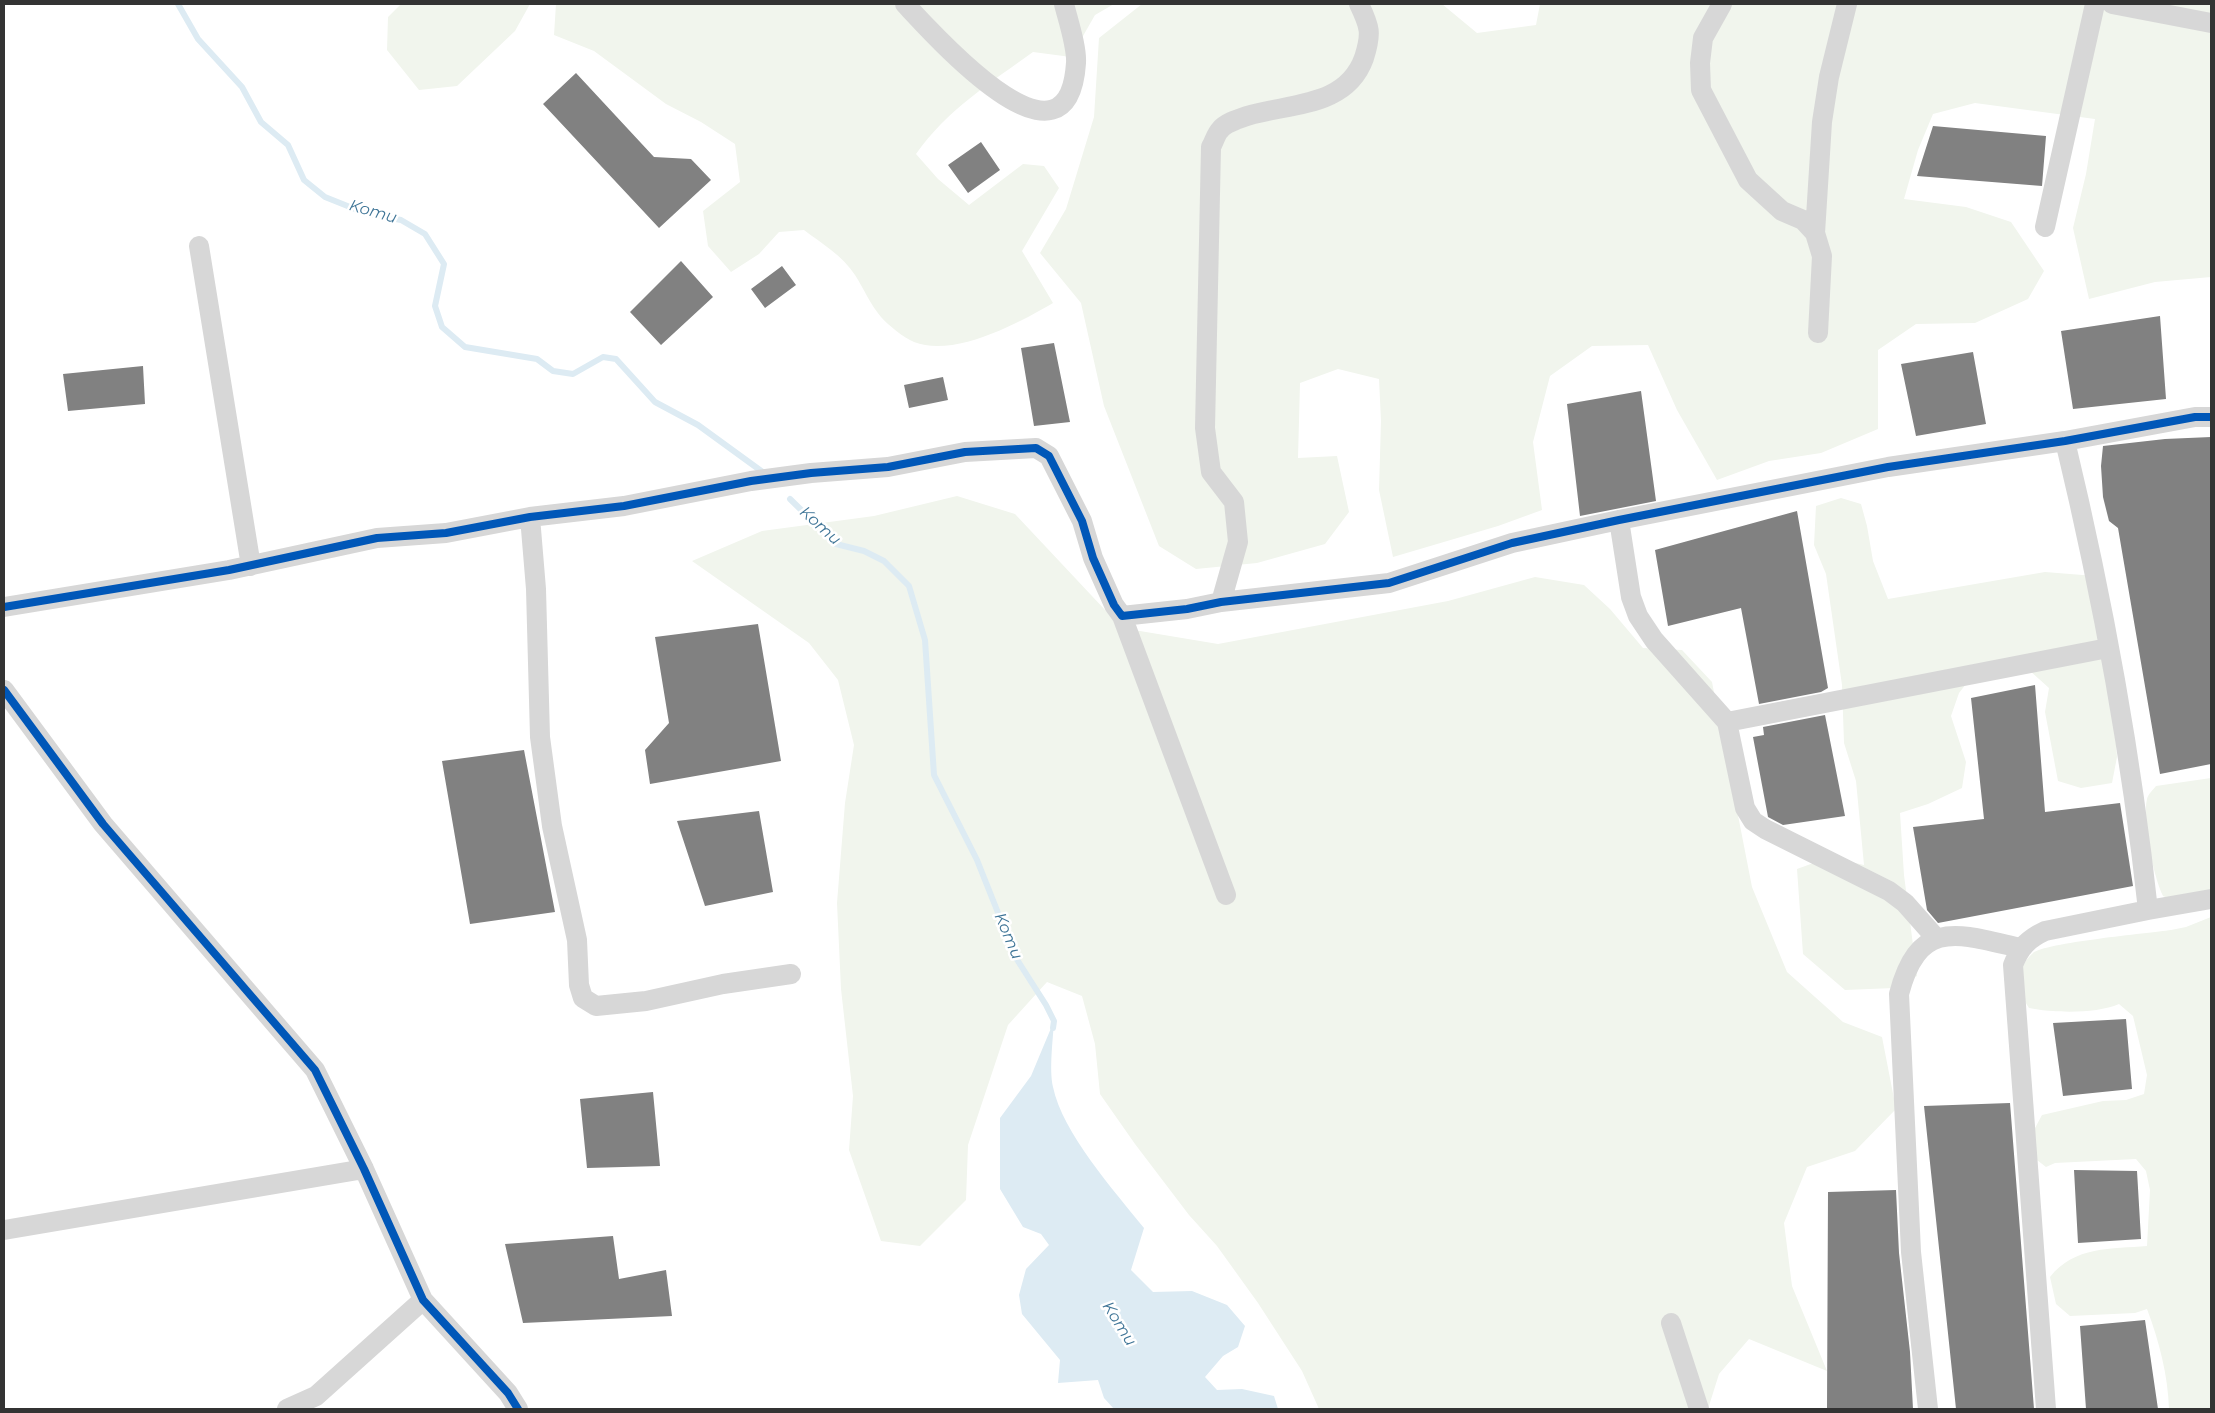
<!DOCTYPE html>
<html>
<head>
<meta charset="utf-8">
<style>
	body { margin:0 }
	#map { position:relative; width:2215px; height:1413px; overflow:hidden; background:#fff; font-family:Montserrat,sans-serif }
	canvas { display:block }
	.frame { position:absolute; inset:0; border:5px solid #333; pointer-events:none }
</style>
</head>
<body>
<div id="map">
<canvas width="2215" height="1413"></canvas>
<div class="frame"></div>
</div>
<script>
const context = document.querySelector('canvas').getContext('2d');
context.lineJoin = 'round';
function paint(path, color) { context.fillStyle = color; context.fill(path, 'evenodd'); }
function trace(path, color, width, dash) { context.strokeStyle = color; context.lineWidth = width; context.lineCap = dash ? 'butt' : 'round'; context.setLineDash(dash || []); context.stroke(path); }
function drawText(font, color, halo, rows, align = 'center') {
  context.font = font + ' Montserrat,sans-serif'; context.lineWidth = 5; context.setLineDash([]); context.textBaseline = 'middle'; context.strokeStyle = halo; context.fillStyle = color; for (const [text, x, y, turn = 0] of rows) {
    context.save(); context.translate(x, y); context.rotate((+turn || 0) * Math.PI / 180); context.textAlign = isNaN(turn) ? turn : align; if (halo) context.strokeText(text, 0, 0); context.fillText(text, 0, 0); context.restore();
  }
}
paint(new Path2D(`
	M401,4H530L515,31L457,86L419,90L387,50L388,17Z
	M556,4H1114L1095,15L1071,57L1033,52C990,83 947,110 916,154L938,179L969,205L1023,164L1044,166L1059,188L1022,251L1053,303C1019,323 954,358 914,342C904,338 888,325 881,317C870,304 864,289 855,275C843,256 821,243 804,230L779,232L759,254L731,272L708,246L703,211L740,182L735,144L701,122L666,104L594,51L554,35Z
	M1142,4H1442L1477,33L1536,25L1540,4H2211V277L2155,282L2089,299L2073,228L2086,174L2095,119L1975,103L1933,114L1918,150L1904,199L1966,207L2011,222L2044,271L2028,299L1975,323L1916,324L1878,350V429L1821,453L1769,461L1717,480L1677,410L1648,345L1592,346L1550,376L1533,442L1542,510L1498,526L1393,557L1379,490L1381,421L1379,379L1338,369L1300,383L1298,458L1337,456L1349,512L1325,544L1257,563L1196,569L1159,546L1104,406L1081,303L1040,253L1066,209L1094,117L1099,38Z
	M957,496L1015,514L1122,628L1218,644L1448,601L1535,577L1584,585L1610,609L1643,648L1682,650L1712,682L1752,887L1787,972L1843,1022L1882,1037L1896,1109L1855,1151L1807,1167L1784,1223L1792,1286L1827,1371L1749,1339L1719,1374L1708,1409H1319L1302,1371L1258,1303L1217,1246L1189,1215L1135,1144L1100,1094L1095,1044L1082,996L1047,982L1008,1025L968,1145L966,1200L920,1246L881,1241L849,1150L853,1096L841,989L837,903L845,803L854,745L838,680L809,643L692,561L762,531L874,516Z
	M1841,498L1861,504L1867,526L1873,561L1888,599L2045,572L2095,576L2114,717L2117,757L2112,783L2081,788L2058,781L2045,712L2049,688L2029,670H1977L1959,693L1951,716L1966,762L1962,788L1928,804L1900,813L1904,875L1917,976L1894,988L1845,990L1803,954L1797,869L1830,857L1864,865L1856,781L1844,743L1842,685L1826,574L1814,545L1816,506Z
	M2211,778V895L2179,903L2163,896C2153,875 2142,821 2147,799C2148,794 2153,790 2156,786Z
	M2211,917V1409H2169C2168,1375 2159,1341 2147,1309L2135,1313L2070,1316L2056,1304L2050,1277C2074,1246 2112,1249 2147,1246L2150,1190L2146,1171L2136,1159L2055,1163L2046,1167L2037,1160L2034,1130L2042,1115L2103,1101L2126,1100L2144,1094L2147,1075L2133,1016L2119,1004C2096,1014 2054,1013 2029,1008C2017,989 2014,970 2033,953C2044,943 2149,933 2171,930L2186,927Z`), '#f1f5ed');
paint(new Path2D(`
	M1054,1021C1053,1040 1049,1069 1053,1087C1062,1132 1115,1192 1144,1228L1131,1270L1153,1292L1192,1291L1227,1305L1245,1326L1238,1347L1223,1356L1205,1377L1217,1390L1242,1389L1274,1396L1278,1409H1114L1104,1398L1098,1380L1058,1383L1060,1360L1022,1314L1019,1295L1026,1269L1049,1245L1041,1234L1023,1227L1000,1189V1118L1031,1076Z`), '#ddebf3');
trace(new Path2D(`
	M178,4L198,39L242,87L261,122L288,145L304,180L325,197L365,213L401,220L425,234L444,264L435,306L442,327L465,347L537,359L553,371L573,374L603,357L616,359L655,402L698,425L764,473
	M790,499L836,544L864,551L884,561L909,586L925,640L934,775L977,860L1016,958L1046,1005L1054,1021L1053,1028`), '#ddebf3', 6);
paint(new Path2D(`
	M576,73L654,157L691,159L711,180L659,228L543,104Z
	M1933,126L2046,136L2042,186L1917,176Z
	M981,142L1000,170L968,193L948,165Z
	M681,261L713,297L661,345L630,312Z
	M782,266L796,285L765,308L751,289Z
	M2160,316L2166,399L2073,409L2061,331Z
	M1054,343L1070,422L1034,426L1021,348Z
	M1973,352L1986,424L1916,436L1901,364Z
	M143,366L145,404L68,411L63,374Z
	M943,377L948,400L909,408L904,385Z
	M1641,391L1656,501L1580,516L1567,404Z
	M2211,437V764L2160,774L2118,528L2109,521L2103,497L2101,466L2103,446L2165,439Z
	M1797,511L1828,688L1821,692L1759,704L1741,608L1668,626L1655,550Z
	M758,624L781,761L650,784L645,750L669,723L655,637Z
	M2035,685L2045,812L2120,803L2133,886L1938,923L1927,910L1913,827L1984,819L1971,698Z
	M1825,715L1845,816L1783,825L1768,817L1753,737L1764,735L1763,727Z
	M524,750L555,912L470,924L442,761Z
	M759,811L773,892L705,906L677,821Z
	M2126,1019L2132,1089L2063,1096L2053,1023Z
	M653,1092L660,1166L587,1168L580,1099Z
	M2010,1103L2034,1409H1956L1924,1106Z
	M2074,1170L2137,1171L2141,1239L2078,1243Z
	M1896,1190L1899,1253L1910,1352L1913,1409H1827L1828,1192Z
	M613,1236L619,1279L666,1270L672,1316L523,1323L505,1244Z
	M2145,1320L2158,1409H2086L2080,1326Z`), '#818181');
trace(new Path2D(`
	M905,4C935,36 1068,186 1076,63C1077,47 1068,20 1064,4
	M1722,4L1703,38L1700,63L1701,90L1748,180L1782,211L1803,220L1815,233L1822,256L1818,333
	M2112,4L2211,23
	M2045,227L2095,4
	M1815,233L1822,122L1829,77L1847,4
	M199,246L251,566
	M2065,441C2102,595 2131,752 2148,910L2211,899
	M530,517L536,589L540,737L552,826L577,940L579,985L583,998L596,1006L646,1001L723,984L791,974
	M1619,520L1631,597L1638,616L1654,640L1727,722L1745,808L1753,821L1765,829L1889,891L1905,903L1936,938
	M1221,602L1238,542L1234,502L1211,472L1205,428L1211,147C1214,142 1216,134 1220,130C1225,123 1238,119 1247,116C1289,103 1346,108 1364,58C1372,33 1370,27 1359,4
	M4,607L229,570L377,538L446,533L530,517L624,506L751,481L811,473L888,467L965,452L1036,448L1049,456L1082,521L1093,558L1114,605L1122,616L1187,609L1221,602L1389,583L1512,543L1619,520L1888,467L2065,441L2195,417H2211
	M1122,616L1226,895
	M4,690L103,824L315,1070L364,1169L423,1300L508,1393L518,1409
	M1727,722L2108,648
	M4,1230L364,1169
	M1671,1323L1699,1409
	M287,1409L316,1396L423,1300
	M1928,1409L1911,1252L1899,994C1919,917 1959,934 2020,948
	M2046,1409L2013,965C2020,947 2028,939 2045,931L2148,910`), '#d7d7d7', 20);
trace(new Path2D(`
	M4,607L229,570L377,538L446,533L530,517L624,506L751,481L811,473L888,467L965,452L1036,448L1049,456L1082,521L1093,558L1114,605L1122,616L1187,609L1221,602L1389,583L1512,543L1619,520L1888,467L2065,441L2195,417H2211
	M4,690L103,824L315,1070L364,1169L423,1300L508,1393L518,1409`), '#0057b8', 8);
drawText('italic 16px', '#3f7597', '#fff', [
	["Komu",373,212,16],
	["Komu",820,526,42],
	["Komu",1008,936,67],
	["Komu",1119,1324,58]
]);
</script>
</body>
</html>
